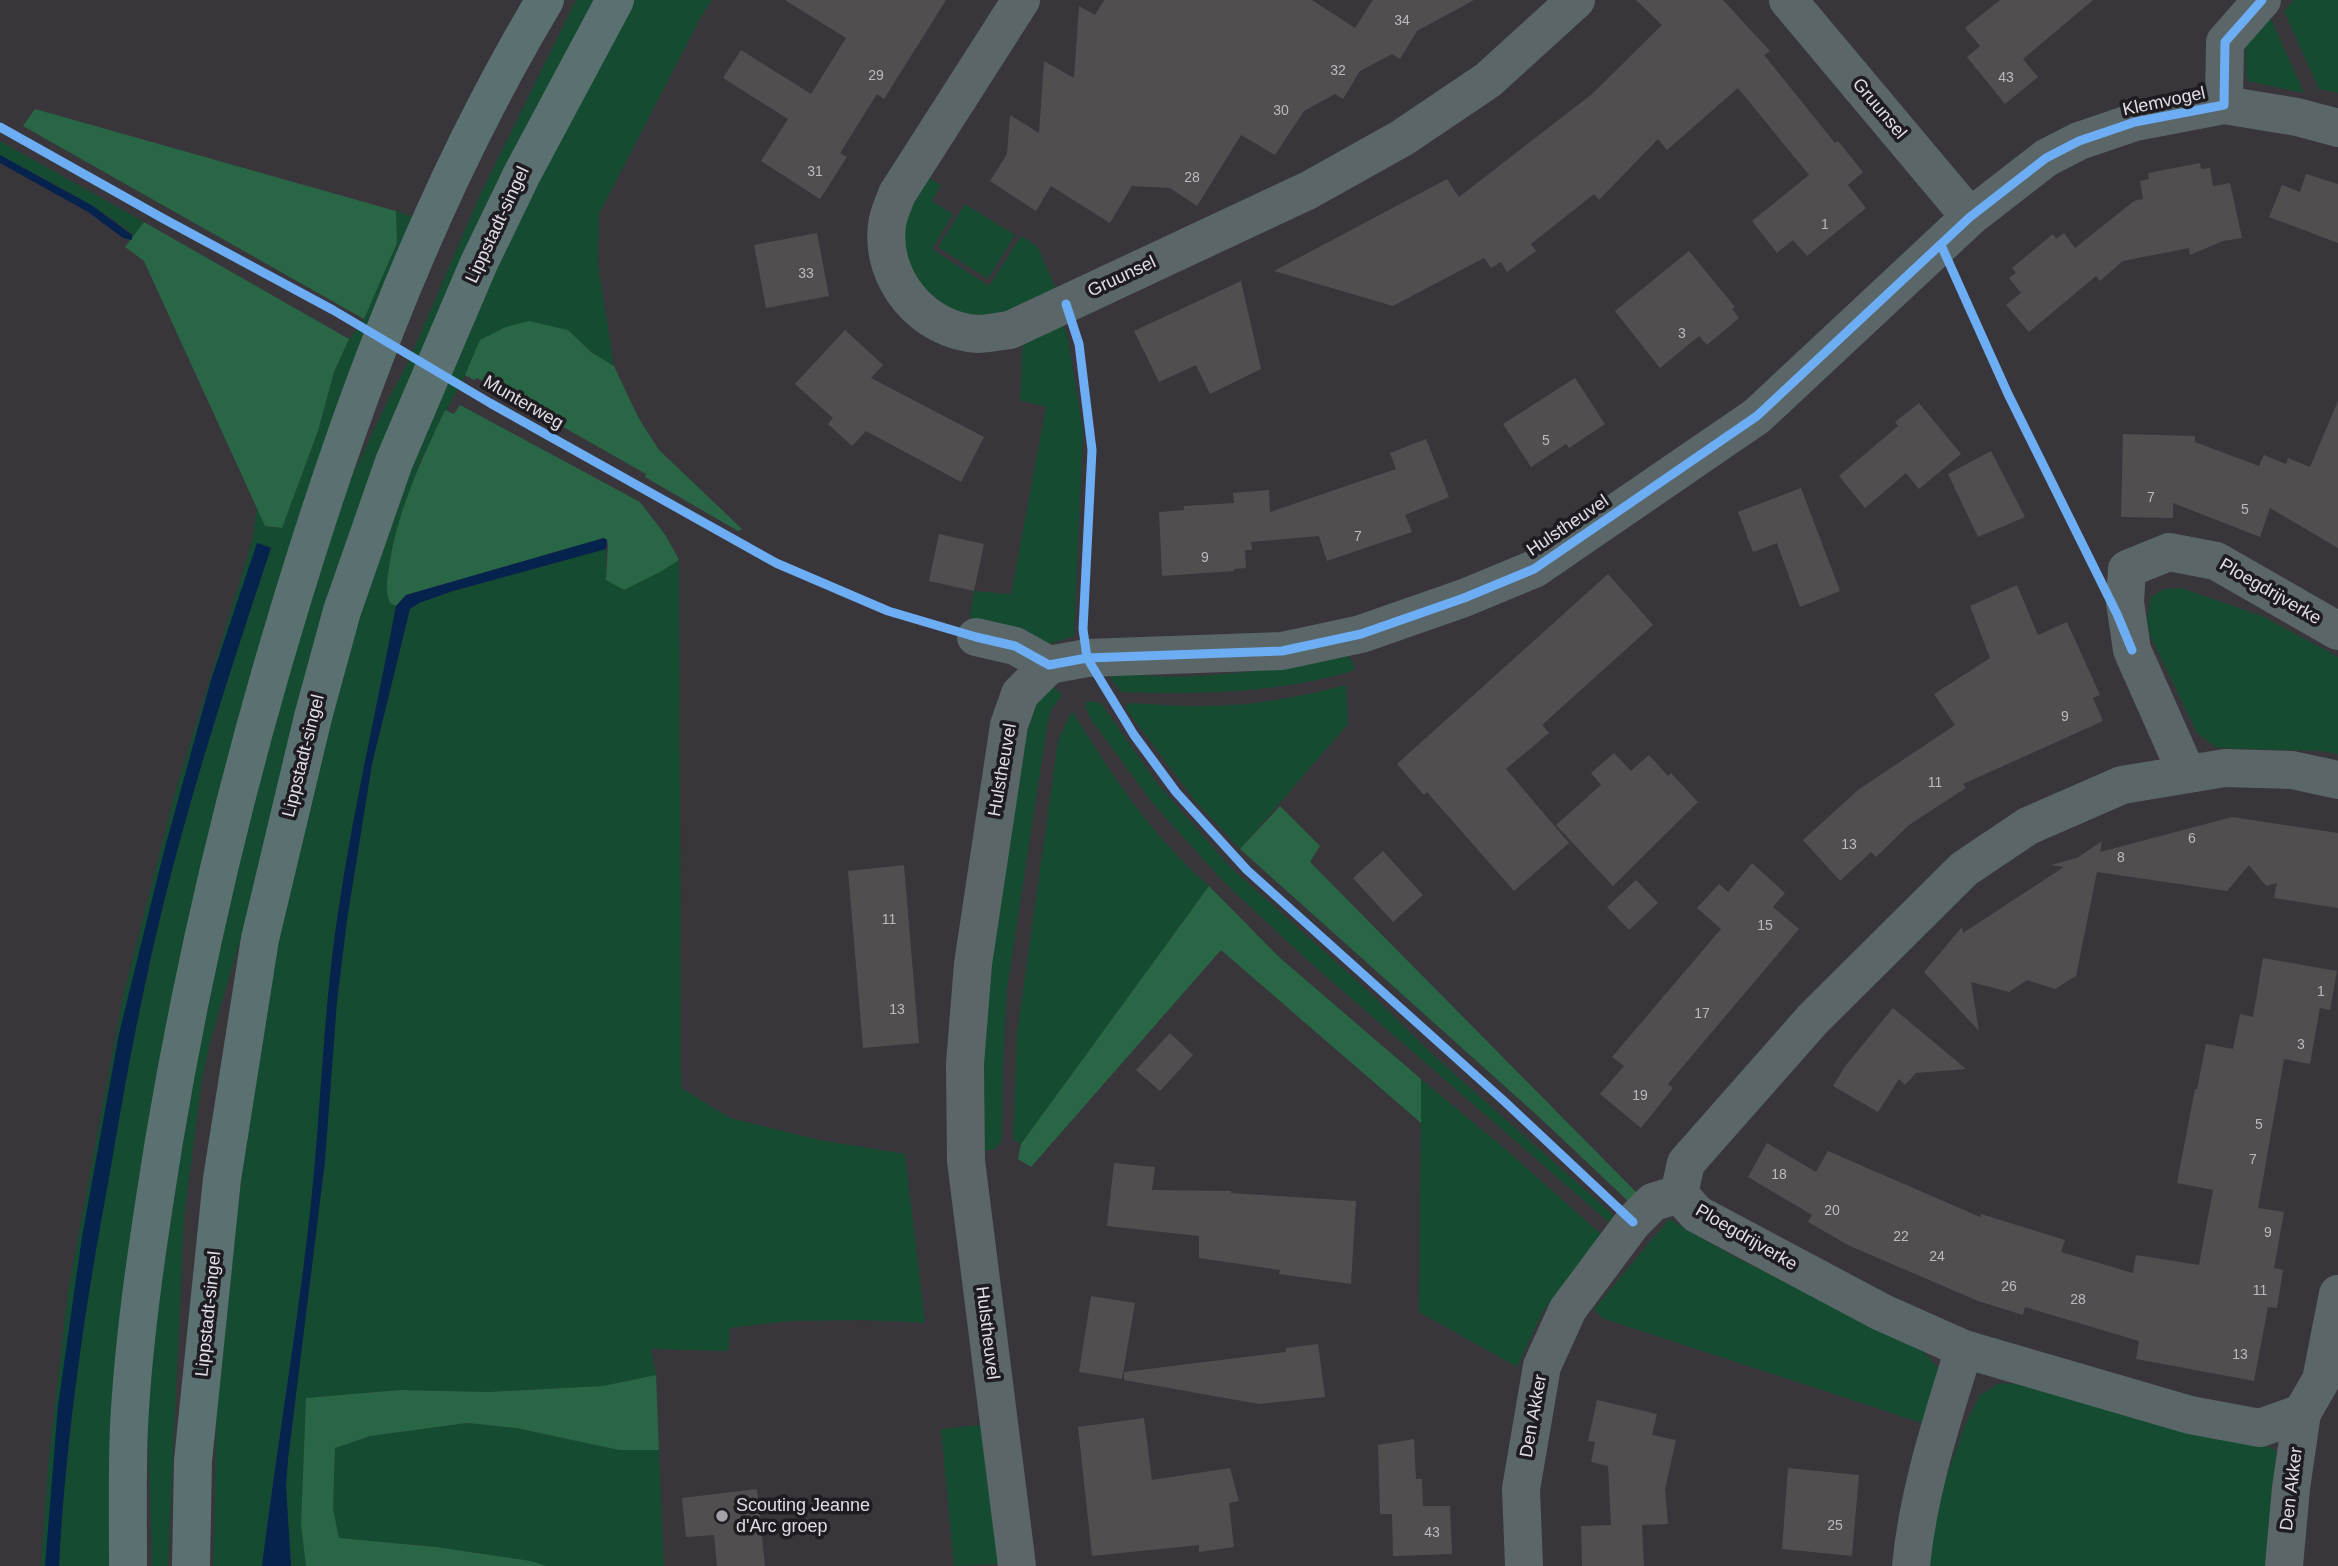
<!DOCTYPE html>
<html>
<head>
<meta charset="utf-8">
<style>
	body { margin:0 }
	canvas { display:block; background:#38353b }
</style>
</head>
<body>
<canvas width="2338" height="1566"></canvas>
<script>
const context = document.querySelector('canvas').getContext('2d');
context.lineJoin = 'round';
function paint(path, color) { context.fillStyle = color; context.fill(path, 'evenodd'); }
function trace(path, color, width, dash) { context.strokeStyle = color; context.lineWidth = width; context.lineCap = dash ? 'butt' : 'round'; context.setLineDash(dash || []); context.stroke(path); }
function drawText(font, color, halo, rows, align = 'center') {
  context.font = font + ' Helvetica,sans-serif'; context.lineWidth = 7; context.setLineDash([]); context.textBaseline = 'middle'; context.strokeStyle = halo; context.fillStyle = color; for (const [text, x, y, turn = 0] of rows) {
    context.save(); context.translate(x, y); context.rotate((+turn || 0) * Math.PI / 180); context.textAlign = isNaN(turn) ? turn : align; if (halo) context.strokeText(text, 0, 0); context.fillText(text, 0, 0); context.restore();
  }
}
paint(new Path2D(`
	M576,0H601L548,97L269,844L210,1042L202,1080L184,1217L168,1566H152L146,1375L185,1076L321,542L389,398L407,365L480,195Z
	M626,0H712L701,17L599,214L598,265L614,366L591,352L568,330L465,375L420,462L390,603L396,606C377,708 353,810 338,913C322,1018 321,1124 308,1230C295,1342 276,1454 262,1566H213L217,1391L264,981L356,615L429,410Z
	M2294,0H2338V93L2319,89L2284,11Z
	M2267,10L2304,93L2247,81C2243,45 2245,38 2267,10Z
	M0,141L144,222L133,238L132,234C93,202 45,180 0,155Z
	M926,176L941,185L932,201L953,214L932,249L989,286L1021,236L1037,246L1057,291L996,318L968,321L933,303L905,259L903,220Z
	M965,204L1015,235L988,279L938,247Z
	M396,211L420,219L262,654L111,1566H59C66,1434 86,1303 109,1173C121,1110 131,1048 145,986C176,837 222,692 271,549L211,680L163,855L119,1034L82,1237L45,1566H41L48,1467L68,1292L123,997L175,793L252,542L257,507L265,526L282,528L318,431L334,372L349,339L364,319L397,243Z
	M1062,321L1068,338L1083,432L1074,636L1049,644L969,624L974,591L1011,594L1046,407L1020,400L1023,339Z
	M606,549V580L660,572L679,560L681,1088L730,1118L819,1140L905,1154L925,1323L865,1320L788,1321L730,1328L728,1351L651,1349L656,1375L603,1386L489,1392L400,1390L306,1398L301,1525L306,1566H291L286,1486L288,1459L325,1161L337,1001L347,920L372,764L410,609L419,603L453,591Z
	M2181,588L2262,616L2338,657V754L2321,751L2217,748L2197,733L2149,633L2147,618L2151,597L2164,589Z
	M1348,656L1354,664V670C1283,693 1196,695 1122,692L1112,681L1109,672C1184,684 1273,670 1348,656Z
	M1052,685L1062,695L1051,710L1047,726L1007,989L1003,1062L1002,1138C999,1149 991,1153 980,1149V1058L1017,757L1039,698Z
	M1346,685L1348,724L1240,849L1196,802L1126,709L1128,703C1154,704 1180,707 1205,706C1252,706 1301,697 1346,685Z
	M1087,701L1101,703L1156,782L1230,867L1367,990L1433,1055L1612,1214L1614,1219L1612,1225L1306,959L1224,882L1155,806L1092,721L1085,707Z
	M1072,711C1111,774 1152,837 1209,886L1021,1144L1013,1140L1017,1034L1058,741Z
	M1421,1079L1510,1153L1602,1235L1543,1311L1517,1367L1419,1312Z
	M1669,1219L1733,1256L1920,1349L1939,1368L1928,1425L1602,1318L1594,1309Z
	M1999,1383L2026,1385L2263,1444L2275,1450L2281,1466L2269,1566H1927L1940,1495L1965,1425L1980,1395Z
	M467,1423L516,1428L619,1450H659L664,1566H546L531,1561L436,1547L339,1538L333,1509L335,1448L370,1436Z
	M981,1425L1000,1564L954,1566L941,1429Z`), '#154b31');
paint(new Path2D(`
	M35,109L396,211L397,243L364,319L23,126Z
	M144,222L349,339L334,372L318,431L282,528L265,526L144,261L125,247Z
	M529,321L568,330L591,352L614,366L638,417L659,450L742,529L738,531L645,477L646,474L477,378L474,380L465,375L480,340L506,327Z
	M460,405L640,502L666,536L679,560L660,572L624,590L606,580L608,545L607,540L604,538L406,595L396,606L390,603C384,589 388,577 390,561C399,507 422,459 445,410L454,414Z
	M1280,806L1320,846L1310,862L1637,1193L1628,1201L1538,1116L1240,849Z
	M1209,886L1279,957L1421,1079V1123L1221,950L1031,1167L1018,1159L1021,1144Z
	M656,1375L659,1450H619L516,1428L467,1423L370,1436L335,1448L333,1509L339,1538L436,1547L531,1561L546,1566H306L301,1525L306,1398L400,1390L489,1392L603,1386Z`), '#296646');
paint(new Path2D(`
	M0,155L93,206L132,235V240L123,238L88,212L0,163Z
	M604,538L607,540L606,549L453,591L419,603L410,609L372,764L347,920L337,1001L325,1161L288,1459L286,1486L291,1566H262C276,1454 295,1342 308,1230C321,1124 322,1018 338,913C353,810 377,708 396,606L406,595Z
	M257,543L271,548C223,692 176,837 145,985C131,1049 120,1114 109,1178C85,1306 66,1435 59,1566H45L58,1406L82,1237L119,1034L163,855L211,680Z`), '#05234d');
paint(new Path2D(`
	M785,0H946L884,99L877,94L840,153L847,157L820,199L761,161L788,119L723,78L741,50L811,94L846,38Z
	M1104,0H1312L1355,28L1373,0H1474L1417,31L1400,59L1392,54L1360,71L1343,99L1335,94L1304,111L1275,155L1241,135L1197,206L1170,188L1132,186L1110,223L1051,186L1036,211L990,181L1007,154L1010,115L1039,133L1044,61L1074,78L1079,6L1095,15Z
	M1636,0H1723L1770,51L1764,55L1835,143L1838,141L1863,172L1848,185L1866,208L1807,256L1793,240L1777,253L1752,221L1809,175L1738,88L1667,150L1658,139L1599,200L1594,194L1531,244L1536,251L1507,272L1501,262L1491,268L1484,258L1393,306L1274,271L1447,179L1459,197L1592,94L1662,25Z
	M2000,0H2093L2023,59L2038,77L2005,104L1967,57L1980,46L1965,28Z
	M2200,163L2201,169L2210,168L2213,186L2230,183L2242,238L2223,241L2190,255L2189,248L2123,261L2100,281L2096,276L2029,332L2006,305L2021,293L2009,278L2016,273L2012,268L2053,234L2056,239L2064,233L2075,248L2134,201L2143,199L2140,181L2149,179L2148,173Z
	M2306,174L2338,184V243L2269,217L2282,185L2300,192Z
	M817,233L829,296L766,308L754,245Z
	M1689,251L1735,307L1732,309L1739,318L1707,345L1699,336L1660,368L1615,311Z
	M1241,281L1261,369L1210,394L1196,365L1159,382L1134,331Z
	M845,330L883,365L871,378L984,437L961,482L866,431L852,446L828,424L833,418L795,384Z
	M1575,378L1605,424L1569,448L1566,444L1531,467L1503,424Z
	M2338,401V548L2270,508L2260,537L2173,503V518L2121,517L2123,434L2195,436V442L2259,466L2264,455L2286,464L2288,458L2310,467Z
	M1919,403L1961,454L1919,489L1906,473L1865,508L1839,476L1898,426L1895,422Z
	M1426,439L1449,497L1405,515L1412,532L1327,561L1319,536L1251,542L1252,550H1245L1246,568L1234,569V571L1162,576L1159,512L1184,510V506L1234,503L1233,493L1269,490L1270,512L1396,469L1390,453Z
	M1991,451L2025,517L1978,537L1948,474Z
	M1801,488L1840,591L1800,607L1777,543L1753,552L1738,512Z
	M939,534L984,544L974,591L929,581Z
	M1608,574L1653,625L1542,725L1549,733L1506,769L1569,843L1514,891L1427,792L1424,795L1397,764Z
	M2017,585L2038,635L2067,622L2100,695L2093,698L2103,721L1963,784L1966,788L1909,825L1876,857L1871,852L1840,881L1803,840L1858,790L1955,725L1934,694L1990,658L1970,606Z
	M1614,753L1631,771L1649,755L1668,776L1671,773L1698,802L1613,886L1556,825L1601,785L1591,773Z
	M2232,817L2338,833V908L2274,898L2277,883L2266,886L2249,865L2227,891L2097,872L2076,976L2055,989L2027,980L2009,992L1971,982L1979,1031L1924,972L1962,927L1963,933L2064,867L2051,865L2077,858L2102,841L2100,852Z
	M1383,851L1423,895L1393,922L1353,878Z
	M1752,863L1785,893L1773,907L1799,929L1668,1084L1673,1088L1641,1128L1600,1094L1624,1066L1612,1057L1721,929L1697,908L1719,884L1728,892Z
	M904,865L919,1043L863,1048L848,871Z
	M1636,880L1658,903L1629,930L1607,907Z
	M2263,958L2337,971L2330,1010L2320,1008L2310,1064L2284,1059L2258,1208L2284,1212L2274,1268L2283,1270L2277,1308L2268,1307L2254,1381L2136,1359L2139,1341L2025,1307L2023,1315L1978,1301L1850,1246L1808,1222L1812,1215L1748,1177L1767,1143L1816,1172L1828,1151L1980,1217L1981,1214L2065,1240L2061,1252L2133,1273L2136,1255L2199,1265L2213,1190L2177,1183L2195,1089H2197L2206,1044L2233,1049L2240,1014L2253,1017Z
	M1893,1008L1966,1069L1916,1073L1905,1085L1899,1079L1878,1112L1833,1086L1846,1065Z
	M1170,1033L1193,1055L1160,1091L1136,1070Z
	M1114,1163L1155,1167L1152,1190L1231,1191V1193L1356,1201L1351,1284L1279,1274L1280,1270L1199,1258V1236L1107,1226Z
	M1091,1296L1135,1303L1122,1379L1079,1372Z
	M1318,1344L1325,1397L1259,1404L1124,1380V1372L1286,1352V1348Z
	M1597,1400L1657,1414L1652,1435L1676,1440L1665,1489L1668,1524L1642,1525L1644,1566H1582L1581,1526L1611,1525L1608,1466L1591,1462L1595,1442L1588,1441Z
	M1144,1418L1152,1480L1230,1468L1239,1501L1229,1503L1234,1547L1199,1552V1545L1092,1556L1078,1427Z
	M1414,1439L1416,1479H1422L1423,1506H1450L1452,1554L1393,1556L1392,1514H1380L1378,1445Z
	M1788,1468L1859,1475L1852,1556L1782,1549Z
	M757,1489L765,1566H717L714,1535L686,1537L682,1498Z`), '#514e50');
trace(new Path2D(`
	M1021,0L897,194C894,203 888,214 887,225C880,279 923,331 978,334C988,334 1000,331 1010,330L1309,190L1402,138L1488,80L1576,0
	M1788,0L1970,217
	M2224,105L2225,42L2262,0
	M976,637L1015,646L1049,665
	M2187,774L2132,650L2125,602L2127,569L2169,552L2216,561L2338,631
	M1679,1194L1686,1163L1813,1019L1964,869L2028,826L2122,785L2225,768L2292,770L2338,780
	M1679,1194L1697,1214L1881,1312L1964,1349L2190,1415L2260,1428L2302,1413
	M1017,1566L966,1161L965,1064L973,964L1009,725L1020,694L1049,665L1087,658L1282,651L1361,634L1464,598L1534,569L1757,416L1970,217L2046,158L2079,141L2135,122L2224,105L2297,117L2338,128
	M1524,1566L1521,1489L1542,1366L1568,1309L1633,1222L1653,1202L1679,1194
	M1911,1566C1918,1492 1942,1420 1964,1349
	M2284,1566L2291,1488L2302,1413L2321,1380L2338,1294`), '#5a6667', 38);
trace(new Path2D(`
	M128,1566C128,1520 127,1473 129,1426C134,1330 149,1235 164,1141C195,956 238,776 293,597C356,391 434,185 545,0
	M191,1566L193,1461L222,1179L260,939L313,717L342,611L394,462L479,263L522,174L615,0`), '#5b7070', 38);
trace(new Path2D(`
	M0,127L164,219L333,310L490,403L776,563L888,611L976,637L1015,646L1049,665L1087,658L1282,651L1361,634L1464,598L1534,569L1757,416L1970,217L2046,158L2079,141L2135,122L2224,105L2225,42L2262,0
	M1941,245L2008,394L2117,614L2132,650
	M1066,304L1079,344L1092,450L1083,629L1087,658L1134,735L1176,792L1247,870L1504,1101L1633,1222`), '#6dadf4', 9);
for (const [x, y, r, color] of [
	[722,1516,7,"#a5a2a9"]
]) { const dot = new Path2D(); dot.arc(x, y, r, 0, 2 * Math.PI); context.fillStyle = color; context.fill(dot); trace(dot, '#1e1c20', 2.5); }
drawText('14px', '#bcb9bf', null, [
	["34",1402,21],
	["32",1338,71],
	["29",876,76],
	["43",2006,78],
	["30",1281,111],
	["31",815,172],
	["28",1192,178],
	["1",1825,225],
	["33",806,274],
	["3",1682,334],
	["5",1546,441],
	["7",2151,498],
	["5",2245,510],
	["7",1358,537],
	["9",1205,558],
	["9",2065,717],
	["11",1935,783],
	["6",2192,839],
	["13",1849,845],
	["8",2121,858],
	["11",889,920],
	["15",1765,926],
	["1",2321,992],
	["13",897,1010],
	["17",1702,1014],
	["3",2301,1045],
	["19",1640,1096],
	["5",2259,1125],
	["7",2253,1160],
	["18",1779,1175],
	["20",1832,1211],
	["9",2268,1233],
	["22",1901,1237],
	["24",1937,1257],
	["26",2009,1287],
	["11",2260,1291],
	["28",2078,1300],
	["13",2240,1355],
	["25",1835,1526],
	["43",1432,1533]
]);
drawText('18px', '#e0dde4', '#1e1c20', [
	["Klemvogel",2164,102,-12],
	["Gruunsel",1879,109,50],
	["Lippstadt-singel",498,225,-65],
	["Gruunsel",1122,277,-25],
	["Munterweg",523,403,30],
	["Hulstheuvel",1568,526,-34],
	["Ploegdrijverke",2270,592,30],
	["Lippstadt-singel",304,756,-76],
	["Hulstheuvel",1003,770,-80],
	["Ploegdrijverke",1746,1238,30],
	["Lippstadt-singel",209,1314,-84],
	["Hulstheuvel",987,1333,83],
	["Den Akker",1534,1416,-80],
	["Den Akker",2292,1489,-83]
]);
drawText('18px', '#e0dde4', '#1e1c20', [
	["Scouting Jeanne",736,1506],
	["d'Arc groep",736,1527]
], 'left');
</script>
</body>
</html>
